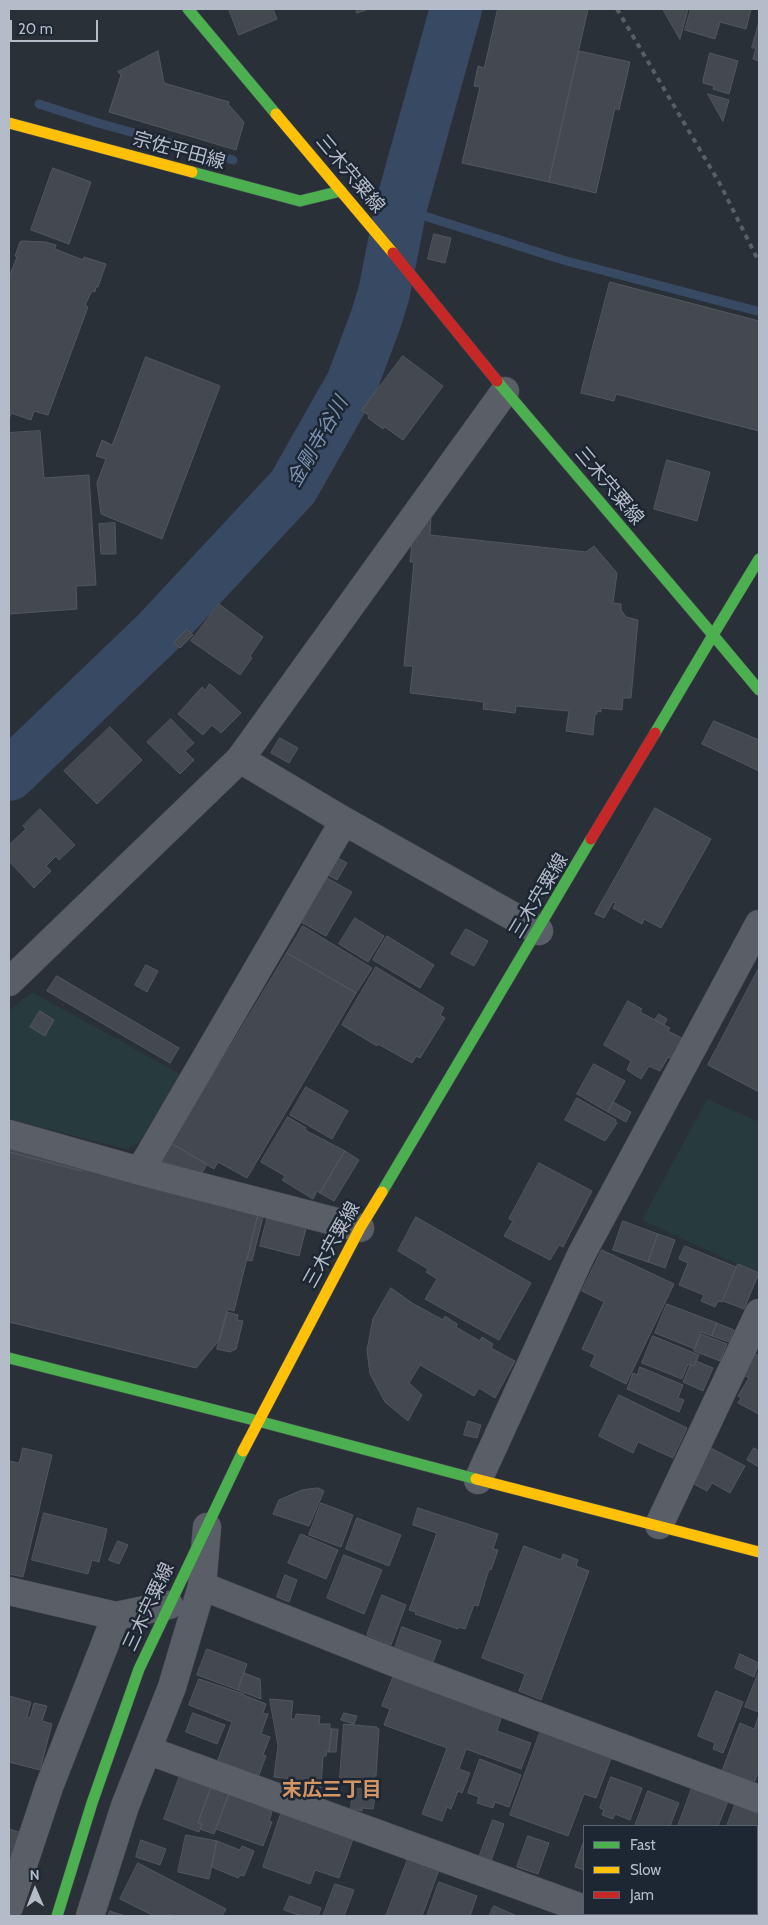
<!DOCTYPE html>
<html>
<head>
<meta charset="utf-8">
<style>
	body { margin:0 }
	#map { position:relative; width:768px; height:1925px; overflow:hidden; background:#2a3038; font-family:Cabin,sans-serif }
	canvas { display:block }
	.frame { position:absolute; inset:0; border:10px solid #b4bcc9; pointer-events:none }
	.legend { position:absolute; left:583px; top:1825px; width:175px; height:90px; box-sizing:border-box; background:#1d2633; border:1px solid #59626f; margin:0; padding:6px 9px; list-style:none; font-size:15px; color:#b4bcc9 }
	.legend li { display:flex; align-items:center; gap:10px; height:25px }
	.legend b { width:25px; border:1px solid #59626f }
	.north { position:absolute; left:10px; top:1865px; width:50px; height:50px; -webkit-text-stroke:4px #1d2633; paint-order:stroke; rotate:359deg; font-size:14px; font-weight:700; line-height:20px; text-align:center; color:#b4bcc9 }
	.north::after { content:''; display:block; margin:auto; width:18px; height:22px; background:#b4bcc9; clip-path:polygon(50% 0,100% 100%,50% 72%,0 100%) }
	.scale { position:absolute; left:10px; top:20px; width:88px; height:22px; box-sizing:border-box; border:2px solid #b4bcc9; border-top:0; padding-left:6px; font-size:15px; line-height:18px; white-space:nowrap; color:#b4bcc9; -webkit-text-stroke:4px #1d2633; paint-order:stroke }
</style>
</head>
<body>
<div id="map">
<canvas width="768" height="1925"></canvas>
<div class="frame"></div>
<ul class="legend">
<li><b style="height:6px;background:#4caf50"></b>Fast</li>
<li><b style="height:6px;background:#ffc107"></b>Slow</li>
<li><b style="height:6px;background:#c62828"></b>Jam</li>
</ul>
<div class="north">N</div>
<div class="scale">20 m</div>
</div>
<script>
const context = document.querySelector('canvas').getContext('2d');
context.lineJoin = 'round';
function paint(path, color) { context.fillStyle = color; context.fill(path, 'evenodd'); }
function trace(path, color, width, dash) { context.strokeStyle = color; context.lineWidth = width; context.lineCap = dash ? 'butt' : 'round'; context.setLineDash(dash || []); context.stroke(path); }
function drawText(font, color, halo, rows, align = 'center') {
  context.font = font + ' Cabin,"Noto Sans JP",sans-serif'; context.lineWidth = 5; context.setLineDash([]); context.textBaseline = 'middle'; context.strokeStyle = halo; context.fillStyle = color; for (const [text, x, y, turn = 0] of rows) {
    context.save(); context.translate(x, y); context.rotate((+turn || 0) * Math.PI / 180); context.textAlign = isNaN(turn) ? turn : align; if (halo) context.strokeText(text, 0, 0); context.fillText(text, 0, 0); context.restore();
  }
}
paint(new Path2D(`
	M32,992L180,1074L140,1142L126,1149L9,1119V1011Z
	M707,1099L759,1122V1274L642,1220Z`), '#273a3e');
trace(new Path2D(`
	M39,104L98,123L233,160
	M371,199L563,260L757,311`), '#384963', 9);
trace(new Path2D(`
	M9,775L157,633L293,487L352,383L376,319L384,293L401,207L456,9`), '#384963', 52);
const building = new Path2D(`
	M229,9H273L277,19L239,35Z
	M356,9H369L357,13Z
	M498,9H588L549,182L462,163L480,87L474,86L478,66L484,68Z
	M663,9H688L680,39Z
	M691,9H751L746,29L720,22L715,39L685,30Z
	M759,22V61L753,59L756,48H752Z
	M158,51L164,83L229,102L228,104L244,122L236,150L109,112L121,75L118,72Z
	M579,51L630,62L619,110L615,108L596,193L549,182Z
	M710,53L738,61L729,94L713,89L714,86L703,83V80Z
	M708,94L729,100L723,121Z
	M53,168L91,182L69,244L31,230Z
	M434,234L451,238L445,263L428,259Z
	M23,241L45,242L56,245L55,249L83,260L84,257L106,264L98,287H96L95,292L92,291L85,305L88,307L48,415L34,411L31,420L11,413L9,420V277L17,257L15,256L20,242Z
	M610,282L759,321V431L616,394L614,401L581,393Z
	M403,356L443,386L403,440L385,427L383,429L368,418L369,416L362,410Z
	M146,357L220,386L162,539L101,514L97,483L106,459L96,456L102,440L112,445Z
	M40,431L44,478L89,475L96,585L76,586L77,609L9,614V433Z
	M667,460L710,472L697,521L654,509Z
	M431,517L430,535L586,552L594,546L617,573L613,603L621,604V610L626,617L638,620L631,698H623L622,710L601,708V712L597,711V714H595L593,735L566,731L569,711L516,706L515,713L483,709L484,702L410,693L413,666H404L414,562H410L412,544Z
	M115,523L116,554H101L99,524Z
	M219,604L263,637L250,656L252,658L240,675L191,641Z
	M187,629L193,635L180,648L174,643Z
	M210,684L241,713L221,733L212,725L203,735L178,714L202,687L205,690Z
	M171,719L194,743L185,751L194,760L180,774L147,742Z
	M714,721L759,740V771L702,744Z
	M110,727L142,760L97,804L64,771Z
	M280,738L298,748L289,763L271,753Z
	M655,808L711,839L661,928L644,919L642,924L613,908L616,903L613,902L604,918L595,914Z
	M40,809L75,845L59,860L56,856L46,866L51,871L34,888L9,861V845L26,829L23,826Z
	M338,858L347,863L337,880L328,875Z
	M327,878L352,892L326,936L301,922Z
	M355,918L384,936L368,962L339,944Z
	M303,926L372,968L356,993L287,953Z
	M466,929L488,941L474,966L451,954Z
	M387,936L434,965L420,988L373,960Z
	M287,953L356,993L247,1178L218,1162L214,1169L172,1144Z
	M146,965L158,971L147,992L135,985Z
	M376,967L444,1008L440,1015L445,1018L420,1058L416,1056L412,1063L378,1044L377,1046L342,1025Z
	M759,968V1092L708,1065Z
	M57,976L179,1048L170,1063L47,991Z
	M628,1001L642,1009L640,1012L670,1028L668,1031L682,1038L671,1059L668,1057L660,1071L649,1066L641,1079L627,1070L631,1061L604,1045Z
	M40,1011L54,1020L45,1036L30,1027Z
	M659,1014L667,1019L664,1025L655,1020Z
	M594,1064L625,1081L608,1112L577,1094Z
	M306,1087L348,1111L332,1139L290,1115Z
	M577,1098L616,1120L615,1122L617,1123L605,1141L565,1120Z
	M613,1102L631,1112L626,1122L608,1112Z
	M288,1117L306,1128L305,1130L345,1151L320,1193L317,1191L313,1199L282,1180L285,1176L261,1162Z
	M171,1143L207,1164L202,1173L159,1161Z
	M9,1145L265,1209L252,1261L247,1260L258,1214L83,1168L82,1171L9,1152Z
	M345,1151L359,1160L334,1201L320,1193Z
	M9,1152L82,1171L83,1168L258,1214L234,1311L228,1309L220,1339L196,1368L9,1322Z
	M539,1163L592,1191L563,1247L559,1245L550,1260L504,1236L513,1221L509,1219Z
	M269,1212L308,1221L299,1256L260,1246Z
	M416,1217L531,1283L499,1340L425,1299L437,1279L426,1272L428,1269L398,1251Z
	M623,1221L658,1234L648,1262L613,1250Z
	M658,1234L675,1240L665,1268L648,1262Z
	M685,1246L736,1267L722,1302L718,1301L715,1307L701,1301L704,1295L679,1285L688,1263L679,1259Z
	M602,1250L674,1284L626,1384L590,1366L595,1355L582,1349L604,1302L582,1291Z
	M738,1264L759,1273L744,1309L723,1301Z
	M391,1288L412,1303L443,1320L445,1316L457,1324L456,1327L480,1341L482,1337L493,1344L491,1348L515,1361L495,1398L479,1388L474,1396L420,1365L409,1383L422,1395L408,1421L385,1402L370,1374L367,1350L373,1319Z
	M667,1304L717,1323L712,1336L701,1332L695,1349L655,1333Z
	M227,1312L238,1315L237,1320L243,1321L236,1349L230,1352L217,1349Z
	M717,1323L734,1330L729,1342L712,1336Z
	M701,1334L727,1344L720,1361L694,1351Z
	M653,1336L699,1355L694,1366L688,1364L682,1379L642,1363Z
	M754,1353L759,1356V1414L738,1403L741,1398L738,1396L749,1378L742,1374Z
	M696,1361L713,1368L703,1391L683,1382L690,1365L694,1366Z
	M640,1367L683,1385L678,1398L684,1400L679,1412L627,1389L633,1373L637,1375Z
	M619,1395L687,1428L673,1458L638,1442L633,1453L599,1436Z
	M468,1421L481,1425L477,1438L464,1435Z
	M23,1448L52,1455L23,1577L9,1574V1461L19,1463Z
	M711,1448L745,1466L730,1493L712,1483L707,1491L692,1483Z
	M754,1448L759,1451V1467L747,1460Z
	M318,1488L324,1491L309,1526L273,1514L279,1500L302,1490Z
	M321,1503L353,1515L341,1547L309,1535Z
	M418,1508L498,1534L493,1549L498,1550L491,1570L489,1569L478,1606L474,1605L465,1629L459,1627L458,1629L415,1614L416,1612L409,1610L437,1533L413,1525Z
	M44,1513L107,1529L99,1562L92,1560L88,1574L32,1560Z
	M357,1518L401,1535L389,1566L346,1549Z
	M301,1534L338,1550L326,1579L288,1563Z
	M118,1541L128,1545L119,1564L109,1560Z
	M524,1546L561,1560L563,1554L578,1560L576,1566L589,1571L541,1700L519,1691L525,1674L482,1658Z
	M344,1555L382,1570L364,1614L327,1598Z
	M285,1575L297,1580L289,1602L277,1597Z
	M382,1595L406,1605L391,1645L367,1635Z
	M402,1627L441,1641L433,1662L395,1648Z
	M207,1649L247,1664L238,1690L197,1675Z
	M740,1654L759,1663L754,1677L735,1668Z
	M759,1671V1712L745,1707Z
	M244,1673L260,1679L261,1699L238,1690Z
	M394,1675L502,1715L497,1731L531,1743L521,1769L466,1749L459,1769L470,1773L462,1793L458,1791L451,1809L447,1807L442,1821L422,1814L447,1748L384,1725L390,1709L382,1706Z
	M199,1679L244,1694V1695L266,1704L263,1713L268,1714L261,1734L270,1737L263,1755L266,1756L257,1780L216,1765L232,1722L189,1705Z
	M716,1691L743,1702L723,1753L713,1749L715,1743L698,1736Z
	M9,1696L31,1702L27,1717L30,1718L34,1703L47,1706L42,1721L52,1724L40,1770L9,1762Z
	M270,1699L293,1701L291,1719H295L296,1714L320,1716L319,1724H330V1729H332L329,1752L327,1751L326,1756H323L321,1788L303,1786V1780L274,1777L278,1746Z
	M193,1713L225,1725L217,1744L186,1732Z
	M344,1713L357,1716L354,1724L341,1720Z
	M759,1715V1770L754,1783L722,1771L740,1723L754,1729Z
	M344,1724L377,1727V1729H379L376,1776H374V1783L340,1778Z
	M332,1729H338L336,1752H329Z
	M541,1730L612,1756L596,1798L584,1794L568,1836L510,1815Z
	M480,1759L521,1775L509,1807L495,1802L493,1808L477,1803L479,1797L468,1793Z
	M181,1773L212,1785L198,1823L202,1824L199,1832L164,1819Z
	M611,1777L642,1788L630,1820L615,1814L613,1819L602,1815L604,1810L600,1808Z
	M212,1785L230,1791L214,1834L200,1829L202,1824L198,1823Z
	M353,1788L376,1790L373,1809L362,1808V1811L351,1809Z
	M692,1788L728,1801L718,1826H678Z
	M230,1791L266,1805L265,1809L272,1812L269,1821L272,1822L263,1846L216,1829Z
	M648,1791L679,1803L670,1826H635Z
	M736,1802L759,1811V1841L757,1848V1826H727Z
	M281,1814L353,1839L339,1878L315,1870L310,1884L263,1867Z
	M493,1820L504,1824L490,1864L478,1860Z
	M9,1829L19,1832L11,1861H9Z
	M186,1835L217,1841L209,1879L178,1872Z
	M528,1836L549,1843L538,1874L517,1867Z
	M141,1840L166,1849L160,1865L136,1857Z
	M217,1841L240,1850L242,1846L254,1851L244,1876L240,1875L238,1878L212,1867Z
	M584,1841V1870L575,1867Z
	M408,1859L439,1870L422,1916H386Z
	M138,1863L226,1909L222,1916H172L168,1914L167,1916H154L120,1899Z
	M439,1882L477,1896L470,1916H427Z
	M335,1884L354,1890L344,1916H323Z
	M290,1896L321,1908L318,1916H301L284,1910Z
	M494,1906L517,1916H489Z
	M110,1911L125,1916H108Z
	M669,1914H689L688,1916H668Z
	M715,1914H731L730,1916Z`);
paint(building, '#444950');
trace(building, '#52575f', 1);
const street = new Path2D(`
	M240,759L344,821L539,931
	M9,982L240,759L505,391
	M9,1134L140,1171L360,1228
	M140,1171L344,821
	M478,1480L581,1255L759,924
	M659,1525L759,1313
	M202,1586L403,1666L759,1799
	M9,1591L116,1616
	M147,1750L584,1909
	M757,1874L759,1867
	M9,1907L49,1787L116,1616L169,1605
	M90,1916L125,1806L172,1687L202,1586L207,1527
	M742,1916L743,1914`);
const fast = new Path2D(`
	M188,9L276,114
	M192,172L300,201L341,191
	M497,381L713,635L655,733
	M759,559L713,635L759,690
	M382,1192L591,839
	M9,1358L258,1421L476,1479
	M57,1916L92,1803L139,1669L243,1451`);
const slow = new Path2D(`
	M276,114L393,253
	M9,123L192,172
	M243,1451L360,1228L382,1192
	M476,1479L759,1552`);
const jam = new Path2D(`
	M393,253L497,381
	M591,839L655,733`);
trace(street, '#484c53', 29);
trace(fast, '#484c53', 12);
trace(slow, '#484c53', 12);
trace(jam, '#484c53', 12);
trace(street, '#5a5e66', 28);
trace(fast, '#4caf50', 11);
trace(slow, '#ffc107', 11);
trace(jam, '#c62828', 11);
trace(new Path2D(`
	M617,9L720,184L759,262`), '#595d64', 4, [5, 5]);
drawText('19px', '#b4bcc9', '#1d2633', [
	["宗佐平田線",179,151,15],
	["三木宍粟線",350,174,50],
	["三木宍粟線",609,486,50],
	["三木宍粟線",539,896,-59],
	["三木宍粟線",332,1245,-61],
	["三木宍粟線",149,1607,-65]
]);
drawText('italic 20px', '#7c92b1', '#1d2633', [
	["金剛寺谷川",318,442,-60]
]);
drawText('bold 20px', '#d59563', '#1d2633', [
	["末広三丁目",332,1790]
]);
</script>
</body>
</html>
